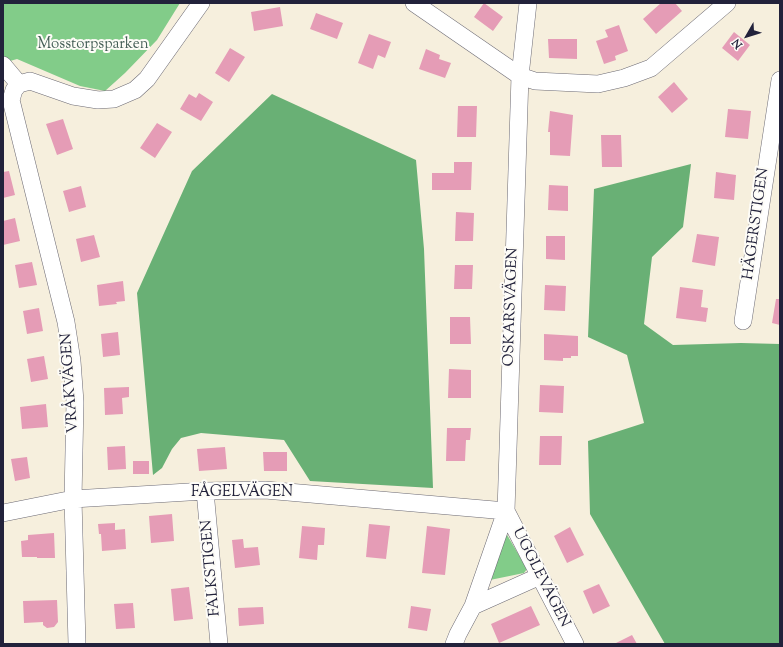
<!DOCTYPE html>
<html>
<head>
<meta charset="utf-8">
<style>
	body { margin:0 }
	#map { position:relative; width:783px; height:647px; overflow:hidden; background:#f6efdd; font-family:"Sorts Mill Goudy",serif }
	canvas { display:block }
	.frame { position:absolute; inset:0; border:4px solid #22223b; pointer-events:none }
	.north { position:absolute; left:727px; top:16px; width:40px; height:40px; -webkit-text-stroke:3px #fdfcf7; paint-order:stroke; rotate:231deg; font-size:11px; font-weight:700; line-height:16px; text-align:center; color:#22223b }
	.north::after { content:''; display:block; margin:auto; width:14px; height:18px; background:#22223b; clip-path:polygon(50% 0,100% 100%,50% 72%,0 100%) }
</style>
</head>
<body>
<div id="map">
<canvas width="783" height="647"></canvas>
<div class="frame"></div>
<div class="north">N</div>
</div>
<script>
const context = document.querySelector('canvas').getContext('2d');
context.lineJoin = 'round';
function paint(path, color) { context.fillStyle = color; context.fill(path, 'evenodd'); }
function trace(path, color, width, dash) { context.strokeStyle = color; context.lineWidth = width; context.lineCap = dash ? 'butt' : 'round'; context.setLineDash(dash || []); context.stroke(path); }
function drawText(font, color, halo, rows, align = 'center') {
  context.font = font + ' "Sorts Mill Goudy",serif'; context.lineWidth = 4; context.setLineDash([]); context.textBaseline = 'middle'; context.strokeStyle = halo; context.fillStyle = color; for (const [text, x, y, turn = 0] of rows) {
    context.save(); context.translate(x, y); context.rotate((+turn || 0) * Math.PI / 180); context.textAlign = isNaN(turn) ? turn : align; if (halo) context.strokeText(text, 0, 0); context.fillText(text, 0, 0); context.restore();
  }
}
paint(new Path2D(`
	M3,3H180L157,40L125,73L105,91L80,86L17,59L3,63Z
	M506,533L527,569L524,573L490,580Z`), '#82cc89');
paint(new Path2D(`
	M272,94L416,160L424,249L433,488L310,481L284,440L201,433L181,438L172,449L162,468L153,475L137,293L192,171Z
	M691,164L683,227L652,257L644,324L673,345L741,343L780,344V644H665L590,514L588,441L644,423L627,355L588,337L594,189Z`), '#69b075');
paint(new Path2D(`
	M484,3L503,17L493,31L474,17Z
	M661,3H675L682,11L656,34L643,19Z
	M280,7L283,26L254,31L251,12Z
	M316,13L343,23L337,39L310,29Z
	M619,25L628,51L615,56L616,60L604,64L596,41L608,37L605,30Z
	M734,32L750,45L738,61L722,48Z
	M369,34L391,42L385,58L378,55L373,69L358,63Z
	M548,39H577V59L549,58Z
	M230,48L245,57L229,82L215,73Z
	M426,49L440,55L439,59L451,63L445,78L419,69Z
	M674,82L688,99L672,113L658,97Z
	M199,93L213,102L201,121L180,109L189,94L196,98Z
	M458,106H477L476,137H457Z
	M728,109L751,111L748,139L725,137Z
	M550,111L573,115L570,156L550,155V132H548Z
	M63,119L73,149L57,155L46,124Z
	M157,123L172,132L155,158L140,148Z
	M601,135H621L622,167H602Z
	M454,162H472L471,190H432V173H454Z
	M9,171L15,195L3,198V172Z
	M716,172L736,175L734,200L714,198Z
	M549,185L568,186V211L548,210Z
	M81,186L86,207L69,212L63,191Z
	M456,212L474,213L473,241H455Z
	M15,218L20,241L3,245V221Z
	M697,234L719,237L715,266L692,262Z
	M94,235L100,257L81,262L76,239Z
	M546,236H565V260L546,259Z
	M32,262L37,285L19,288L15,265Z
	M455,265H473L472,289H454Z
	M123,281L125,301L116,302L117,304L99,306L97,285Z
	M545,285L566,286L565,311L544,310Z
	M680,287L703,290L701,307L708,308L706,322L676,318Z
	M776,299H780V325L772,323Z
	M39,308L43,331L27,334L23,311Z
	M450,317H470L471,344H450Z
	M118,332L120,355L103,357L101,334Z
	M544,334L578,336V356H571V358H563V361L544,360Z
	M44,356L48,379L31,382L27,359Z
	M449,369L471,370V398H448Z
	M540,385L564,386L563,413L539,412Z
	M129,387V397L122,398L123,414L105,415L104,388Z
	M46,404L48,427L22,429L20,407Z
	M447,428H471L470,440H466L465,461H446Z
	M540,436H562L561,465H539Z
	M125,446L126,469L108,470L107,447Z
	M225,447L227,469L199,471L197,449Z
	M263,452H287V471H264Z
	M27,457L30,478L15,481L11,459Z
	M133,461H149V474H133Z
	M172,514L174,541L151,543L149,516Z
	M115,523V530L125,529L126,549L102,551L101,534H99L98,524Z
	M369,524L390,526L386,559L366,557Z
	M302,526L325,528L324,545H318L317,560L299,558Z
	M427,526L450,529L445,575L422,573Z
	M570,527L584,555L567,563L554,536Z
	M54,533L55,558H37V557H22L21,541L28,540V535Z
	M243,539L244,548L258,547L260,565L235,568L232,540Z
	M599,584L610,606L593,614L583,591Z
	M189,587L193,619L174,621L171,589Z
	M57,600L58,622L54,627L47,628L43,625V622L24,623L23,601Z
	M133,603L135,628L116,629L114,604Z
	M411,606L431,609L427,631L408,628Z
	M531,606L540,625L499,643L491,624Z
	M263,607L264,624L239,626L238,608Z
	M632,635L637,644H614Z`), '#e59cb6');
const street = new Path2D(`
	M414,3L520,76L535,81L598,84L624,78L651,68L727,3
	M3,65L19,84
	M19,84L14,90L11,100L66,322L72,361L75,402L73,499L77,644
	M19,84L30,81L73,96L98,100L114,99L135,90L147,79L201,3
	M743,321L780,80
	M205,491L219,644
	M3,513L73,499L205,491L265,490L506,511L575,644
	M473,606L540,576
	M454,644L458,634L473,606L506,511L520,76L528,3`);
trace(street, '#6c6a74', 18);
trace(street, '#fff', 17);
drawText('15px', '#445e56', '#fdfcf7', [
	["Mosstorpsparken",93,45]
]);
drawText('15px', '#22223b', '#fdfcf7', [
	["HÄGERSTIGEN",757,224,-82],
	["OSKARSVÄGEN",512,307,-88],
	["VRÅKVÄGEN",71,383,-94],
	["FÅGELVÄGEN",242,493],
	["FALKSTIGEN",212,568,-95],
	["UGGLEVÄGEN",540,578,63]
]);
</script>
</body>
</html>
